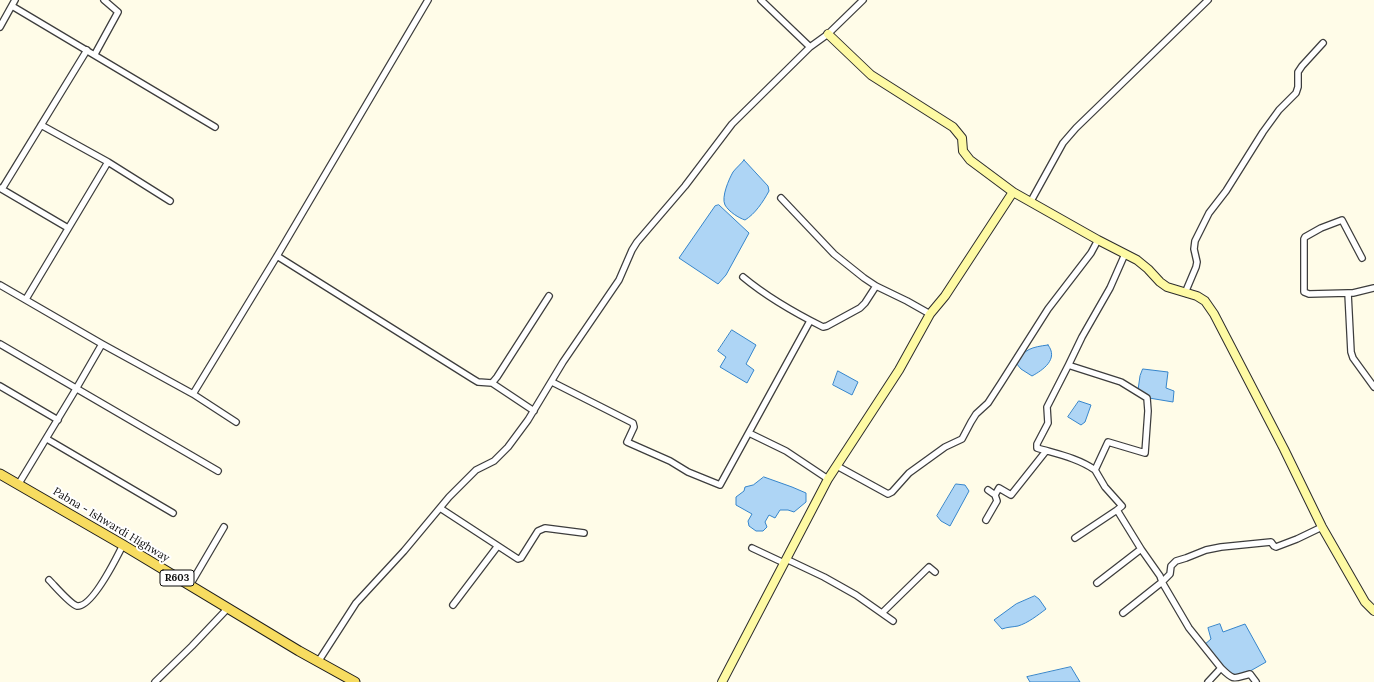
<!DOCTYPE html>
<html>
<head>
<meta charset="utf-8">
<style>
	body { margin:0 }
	canvas { display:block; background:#fffce8 }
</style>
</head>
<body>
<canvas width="1374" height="682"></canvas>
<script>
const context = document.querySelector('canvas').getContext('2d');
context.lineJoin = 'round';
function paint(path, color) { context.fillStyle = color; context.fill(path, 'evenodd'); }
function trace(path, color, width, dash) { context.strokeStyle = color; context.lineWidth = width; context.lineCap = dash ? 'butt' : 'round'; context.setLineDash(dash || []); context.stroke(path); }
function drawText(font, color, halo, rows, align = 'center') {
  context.font = font + ' Lora,serif'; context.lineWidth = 4; context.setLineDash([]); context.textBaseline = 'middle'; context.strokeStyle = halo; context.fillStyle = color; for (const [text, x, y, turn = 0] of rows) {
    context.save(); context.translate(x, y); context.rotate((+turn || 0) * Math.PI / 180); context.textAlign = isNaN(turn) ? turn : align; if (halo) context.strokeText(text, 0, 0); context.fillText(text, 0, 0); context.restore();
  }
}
const water = new Path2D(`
	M744,160L768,186L769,191C763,202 755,214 745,220C739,218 729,212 725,205C721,197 729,179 733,172C736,168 741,164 744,160Z
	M719,205L749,233L726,275L718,284L679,258L715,206Z
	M732,330L756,345L746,364L754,370L747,383L720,367L726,357L718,351Z
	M1048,345C1059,359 1043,370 1032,376L1021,369L1016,363C1024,349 1032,347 1048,345Z
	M1143,369L1168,372L1166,388L1174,391L1173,402L1149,398L1138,390L1140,376Z
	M838,371L858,382L852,395L833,385Z
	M1079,401L1091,405L1085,422L1081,425L1068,417Z
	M764,477L792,487L806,493V502L794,512L788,510H780L775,518L769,515L765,522L767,527L763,531H756L749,526L748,521L752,514L736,505V497L744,491L745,487L753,485Z
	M956,484L965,485L969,491L950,526L941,521L937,516Z
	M1035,596L1039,599L1046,609C1038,615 1028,623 1018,626C1013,627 1007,627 1002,629L994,620L1016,604Z
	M1220,624L1223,632L1245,624L1266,662L1245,674L1232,678L1204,645L1211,639L1208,628Z
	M1071,667L1080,682H1030L1027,677Z`);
paint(water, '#aed5f5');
trace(water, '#3685cb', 1);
const street = new Path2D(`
	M761,0L810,47L828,34L863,0
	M12,6L215,127
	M0,27L15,0
	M95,54L118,12L104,0
	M41,125L108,162L170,201
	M0,188L68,228
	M2,189L87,50
	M781,198L834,254L864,278L876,286L907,301L930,314
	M1031,201L1063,143L1076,128L1208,0
	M277,256L473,379L478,382L492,383L497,377L549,296
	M743,277C767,297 795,313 823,327L827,326L860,308L865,303L876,286
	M0,285L102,344L193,394L236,422
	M1374,288L1353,293H1348L1351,352L1353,358L1374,387
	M1185,293L1196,267L1197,262L1194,249L1195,241L1209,213L1226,191L1263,132L1279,110L1296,93L1298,87V72L1302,66L1323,43
	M1348,293L1309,294L1304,292V239L1305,237L1321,228L1342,220L1362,258
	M26,299L108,162
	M0,344L218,471
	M1069,364L1047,407L1048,423L1037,444V448C1057,454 1078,458 1095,470
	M552,382L633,423L634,427L627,442L670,461L688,472L720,485L810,321
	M492,383L534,411
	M0,386L58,420
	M193,394L277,256L428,0
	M749,433L786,451L828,479
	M47,439L173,513
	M837,466L888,494L892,492L909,473L945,447L962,439L971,422L976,414L988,403L1001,383L1048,309L1091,253L1098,240
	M18,485L76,389L102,344
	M988,490L995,495L999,488L1011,495L1046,451
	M440,508L518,559L521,558L538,531L545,528L584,533
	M1117,510L1122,506L1105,487L1095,470L1108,442L1145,453L1148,411L1147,398L1121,382L1071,366L1069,364L1082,337L1110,288L1125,254
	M986,520L997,501L995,495
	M1075,538L1117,510L1141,549
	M752,548L784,563
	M786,559L824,577L856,595L893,621
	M49,580C55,586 70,604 77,606C92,608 117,557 123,545
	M1097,583L1141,549L1160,576L1162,582L1123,613
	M190,585L224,527
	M453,605L497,547
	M882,613L929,567L935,572
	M318,662L356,603L404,551L449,497L476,470L494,461L508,447L528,420L563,362L619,280L632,250L637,242L685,186L732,124L810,47
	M1221,668L1189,628L1162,582L1170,574L1171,566L1176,561L1186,558L1206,550L1221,547L1271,542L1274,546L1276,547L1297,539L1322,527
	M155,682L192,646L228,608
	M1208,682L1221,668C1235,682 1234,678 1250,674L1256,682`);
const secondary = new Path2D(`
	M828,34L871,75L953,127L962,138L963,151L970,160L1013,192L1098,240L1137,260L1148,269L1160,282L1167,287L1197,296L1205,301L1214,314L1284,449L1322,527L1365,602L1374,611
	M722,682L828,479L899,370L930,314L945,296L1013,192`);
const primary = new Path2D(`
	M0,474L123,545L299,651L355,682`);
trace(street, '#3d3d3d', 8);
trace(secondary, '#2c2c2c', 10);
trace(primary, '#1b1b1b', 11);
trace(street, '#fff', 5.5);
trace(secondary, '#fefaa4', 8);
trace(primary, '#f7dc60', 9);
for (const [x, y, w] of [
	[177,578,34]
]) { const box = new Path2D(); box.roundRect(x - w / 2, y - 8, w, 16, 3); context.fillStyle = '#fff'; context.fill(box); trace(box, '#0a0a0a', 1); }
drawText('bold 10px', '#0a0a0a', null, [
	["R603",177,578]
]);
drawText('11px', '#0a0a0a', '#fff', [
	["Pabna - Ishwardi Highway",111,525,31]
]);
</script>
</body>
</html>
